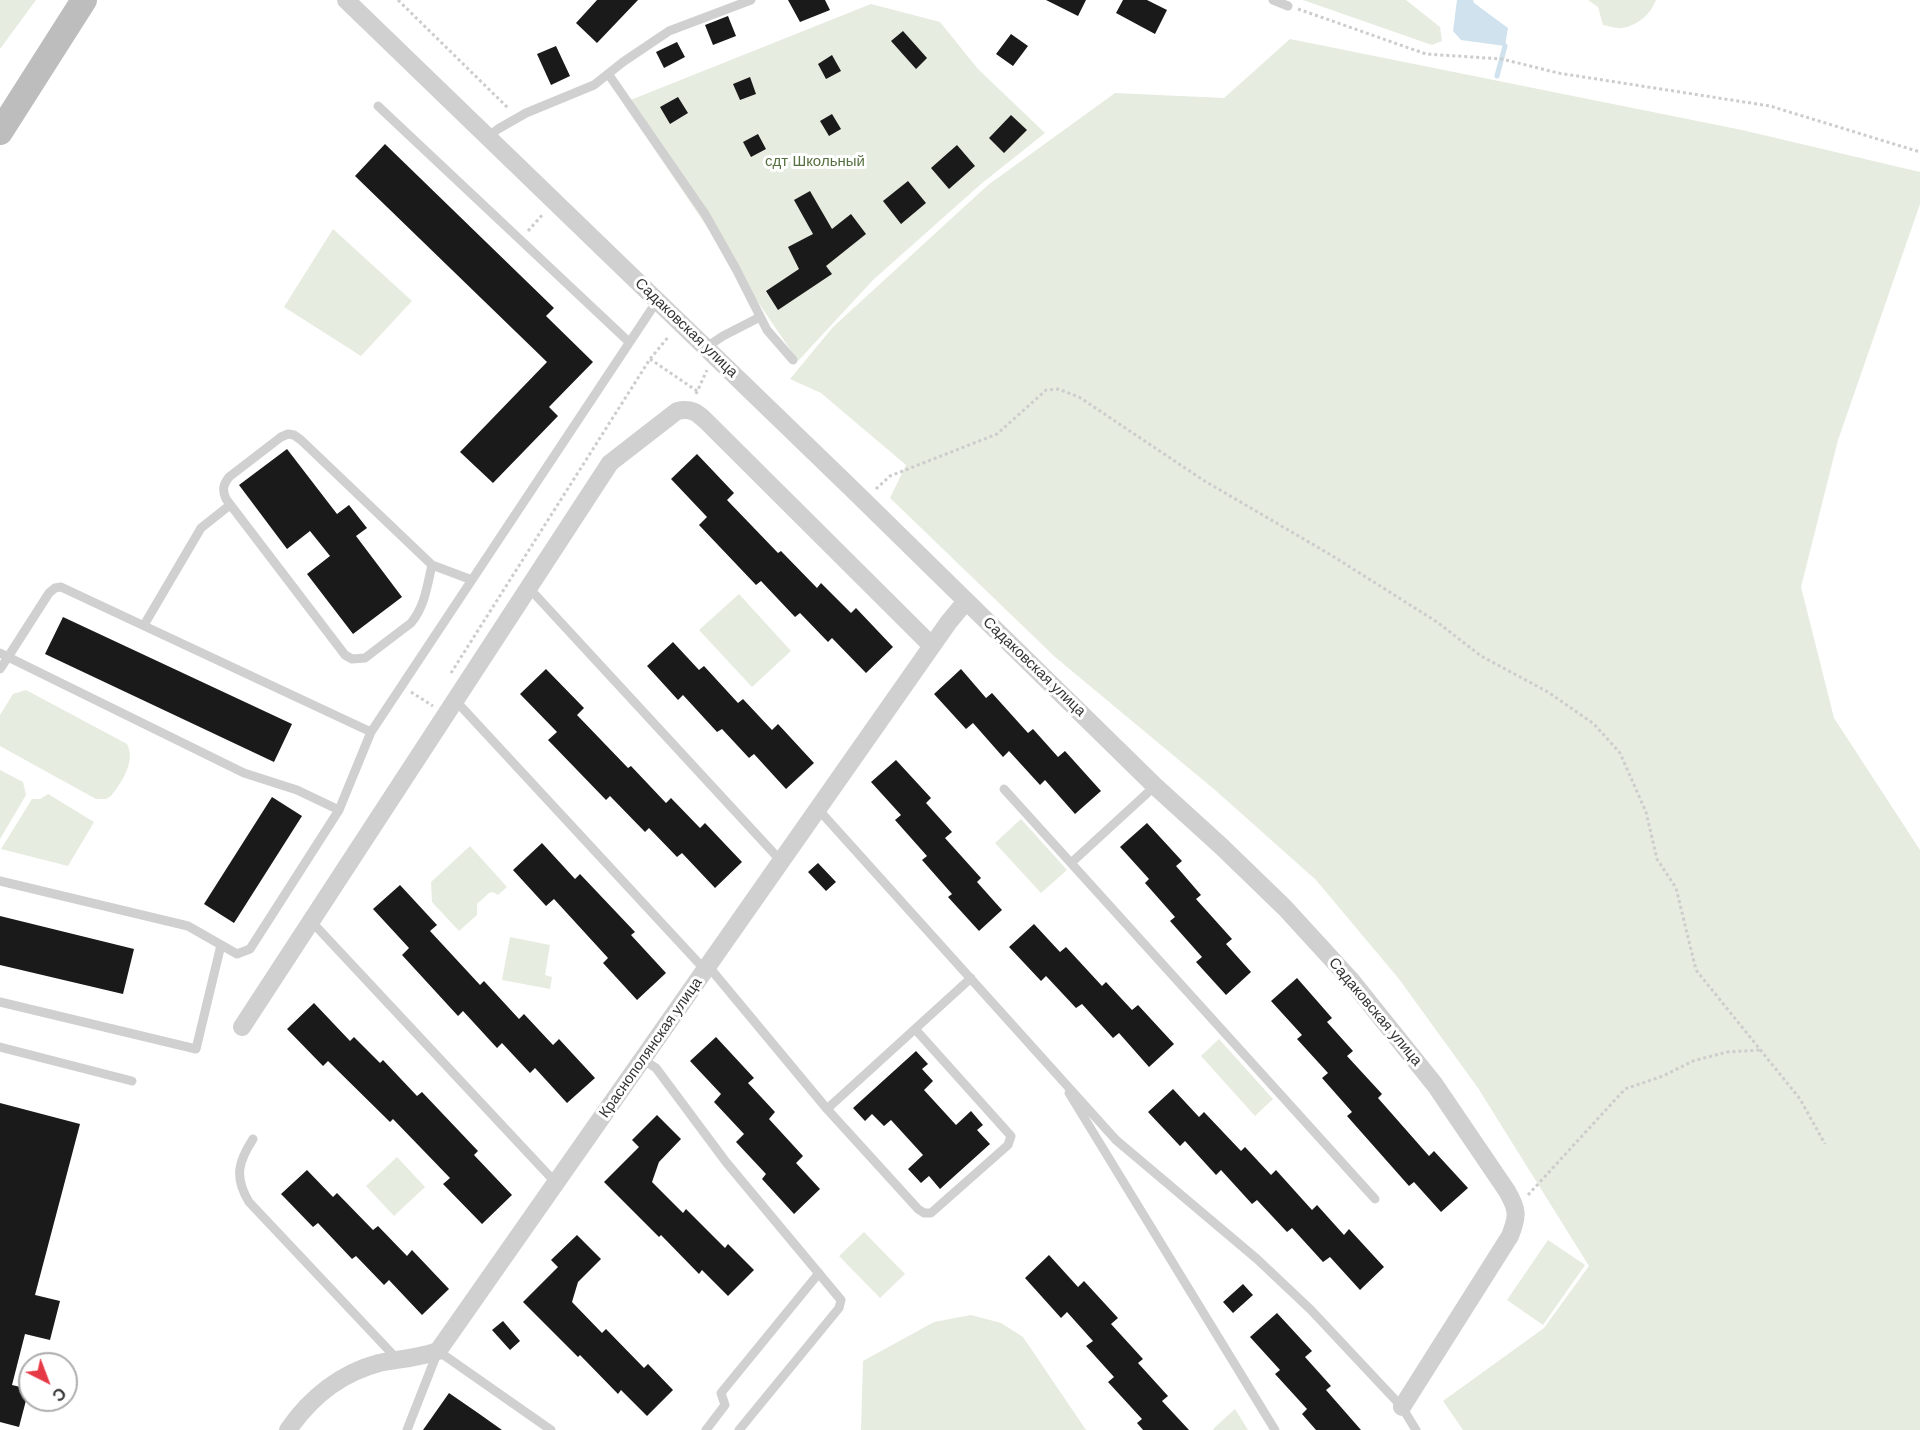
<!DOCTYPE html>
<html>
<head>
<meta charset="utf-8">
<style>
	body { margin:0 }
	#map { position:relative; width:1920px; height:1430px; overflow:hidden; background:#fff; font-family:Arial,sans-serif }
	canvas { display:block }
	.north { position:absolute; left:18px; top:1352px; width:60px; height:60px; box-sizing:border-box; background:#fff; border:2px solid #adadad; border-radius:50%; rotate:138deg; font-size:16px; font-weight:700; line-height:24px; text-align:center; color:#333 }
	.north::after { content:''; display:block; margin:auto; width:21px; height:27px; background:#e63946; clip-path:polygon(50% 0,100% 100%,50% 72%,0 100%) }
</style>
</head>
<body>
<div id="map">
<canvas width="1920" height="1430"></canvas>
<div class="north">С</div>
</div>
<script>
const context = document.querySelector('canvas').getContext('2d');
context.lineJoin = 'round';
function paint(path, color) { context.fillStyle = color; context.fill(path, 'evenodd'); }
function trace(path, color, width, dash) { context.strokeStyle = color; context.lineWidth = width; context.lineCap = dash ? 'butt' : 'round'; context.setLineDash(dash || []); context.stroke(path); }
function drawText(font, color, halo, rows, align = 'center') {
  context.font = font + ' Arial,sans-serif'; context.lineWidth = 6; context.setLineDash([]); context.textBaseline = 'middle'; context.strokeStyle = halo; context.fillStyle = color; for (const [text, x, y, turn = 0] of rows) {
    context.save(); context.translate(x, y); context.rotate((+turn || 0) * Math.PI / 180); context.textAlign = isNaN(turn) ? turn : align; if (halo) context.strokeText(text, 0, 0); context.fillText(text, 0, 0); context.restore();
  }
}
paint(new Path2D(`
	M0,0H36L0,49Z
	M1303,0H1406L1440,27L1442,41L1432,45Z
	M1588,0H1656C1651,14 1638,25 1623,28C1617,29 1609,26 1603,25L1598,7Z
	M871,4L940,22L978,69L1045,133L981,184L873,280L798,361L623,103Z
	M1290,39L1742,130L1920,172V204L1838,440L1801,587L1834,718L1920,850V1430H1463L1443,1401L1544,1328L1589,1266L1478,1088L1399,979L1316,880L1215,790L1055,657L890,498L906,465L821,393L790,379L833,327L988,185L1115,93L1224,98Z
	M333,229L412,301L361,356L284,307Z
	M739,594L791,651L752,687L699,630Z
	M26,690L127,744C136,761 122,782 111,796L106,799H96L0,746V715L13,694Z
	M0,770L23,782L26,795L0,839Z
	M48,794L94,822L68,866L1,849L32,799H40Z
	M1021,819L1067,870L1041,893L995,843Z
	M470,846L507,887L498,895L493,892L489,893L477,904V915L459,931L432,902L431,882Z
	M510,937L550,945L545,975L552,977L550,989L502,980Z
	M1219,1039L1273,1099L1255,1116L1201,1056Z
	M397,1157L425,1187L394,1216L366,1186Z
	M864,1232L905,1274L880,1298L839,1256Z
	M1548,1240L1585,1265L1543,1325L1507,1300Z
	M971,1315L1001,1323L1023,1337L1086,1430H861L863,1361L934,1322Z
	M1235,1409L1248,1430H1214L1213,1429Z`), '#e6ecdf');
paint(new Path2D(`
	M1457,0H1473L1474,3L1508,28L1505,46L1461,40L1453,31Z`), '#cfe2ee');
trace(new Path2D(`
	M1497,76L1505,46`), '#cfe2ee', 5);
paint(new Path2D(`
	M597,0H638L597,43L576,23Z
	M788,0H825L830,10L800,22Z
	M1046,0H1086L1078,16Z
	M1123,0H1147L1167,10L1155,34L1116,13Z
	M728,16L736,36L713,45L705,25Z
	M903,31L927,58L916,69L891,41Z
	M1011,34L1028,46L1013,66L996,54Z
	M677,42L685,57L664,68L656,52Z
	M556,46L570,76L551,85L537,54Z
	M832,55L841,71L826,79L818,64Z
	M750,77L756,94L740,100L733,84Z
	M678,97L688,113L670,124L660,107Z
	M832,114L841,129L829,136L820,121Z
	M1011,115L1027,130L1004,153L989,138Z
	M758,134L766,149L751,157L743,142Z
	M385,144L554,308L546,316L593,362L549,407L558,416L493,483L460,452L547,362L355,176Z
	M957,145L975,166L949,189L931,168Z
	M908,181L926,203L901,224L883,201Z
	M810,191L832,229L851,214L866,234L826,266L832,274L778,310L766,291L799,269L788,247L813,234L794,200Z
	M287,449L337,514L349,505L367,528L356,536L402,597L353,634L307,574L330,556L310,531L287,549L239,485Z
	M697,454L734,493L727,500L778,553L781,551L817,588L821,583L851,613L856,608L893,647L866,673L832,638L828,642L800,613L795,617L761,581L756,585L699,525L707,517L671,479Z
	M63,617L292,724L274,762L45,654Z
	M673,642L699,670L704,666L738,703L743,699L772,730L778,724L814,763L786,789L754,754L749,758L722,729L717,732L683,695L678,700L647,666Z
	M546,669L584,708L577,715L628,768L631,766L666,803L671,798L700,828L705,823L742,862L715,888L682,853L677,857L649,828L645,832L610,796L606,800L548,740L557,732L520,694Z
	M961,669L986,698L992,693L1028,733L1033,729L1058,757L1065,751L1101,791L1075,814L1045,780L1040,785L1009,751L1003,757L973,723L966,729L934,694Z
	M896,760L931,798L926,803L952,832L945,838L981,878L977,882L1002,910L979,931L948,897L952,894L922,860L927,856L895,820L901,815L871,782Z
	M272,797L302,816L234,923L204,904Z
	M1147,823L1182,861L1176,866L1201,895L1196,899L1232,939L1226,944L1251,972L1226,995L1196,962L1202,957L1170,921L1175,917L1145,883L1149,879L1120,847Z
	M542,843L575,879L580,874L635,932L631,935L666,973L637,1000L603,963L608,958L554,899L546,906L513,870Z
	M818,863L836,882L826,891L808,872Z
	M400,885L437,925L430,931L480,985L484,981L519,1019L524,1014L553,1045L559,1039L595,1078L567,1103L535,1068L530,1073L502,1043L497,1048L463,1011L458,1016L402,955L409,948L373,909Z
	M0,916L134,949L123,994L0,965Z
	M1034,924L1060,952L1066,947L1102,986L1106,982L1132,1010L1138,1005L1174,1044L1149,1067L1119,1033L1113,1038L1082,1004L1076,1008L1046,976L1041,981L1009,947Z
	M1297,978L1332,1018L1327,1022L1353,1051L1347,1056L1382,1094L1378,1098L1429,1156L1434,1151L1468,1188L1441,1212L1414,1182L1409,1186L1347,1116L1352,1112L1322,1078L1328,1073L1297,1039L1302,1035L1271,1001Z
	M314,1003L350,1041L354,1037L380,1063L383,1060L417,1096L422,1092L478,1151L474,1155L512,1195L482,1224L443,1184L450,1178L393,1119L390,1122L328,1061L323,1066L287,1029Z
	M716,1037L754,1078L748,1083L775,1112L769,1119L803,1156L796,1163L820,1189L794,1214L762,1179L766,1174L736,1142L744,1134L714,1102L721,1094L690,1061Z
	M916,1051L928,1064L922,1069L933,1081L924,1090L956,1125L971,1111L983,1125L977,1130L990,1144L940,1189L929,1176L921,1183L908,1169L923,1155L891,1120L884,1126L872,1114L865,1121L853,1108Z
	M1173,1089L1199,1117L1204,1112L1241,1151L1245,1147L1271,1175L1276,1170L1312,1210L1317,1205L1344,1235L1349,1229L1384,1267L1360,1290L1330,1257L1323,1262L1292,1228L1287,1232L1257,1200L1252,1204L1221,1170L1216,1175L1185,1141L1180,1146L1148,1112Z
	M0,1103L80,1124L35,1295L60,1301L50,1340L25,1334L12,1385L29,1389L19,1427L0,1422Z
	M657,1115L681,1139L659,1162L652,1182L683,1213L686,1209L725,1248L728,1244L754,1270L728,1296L702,1270L699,1274L661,1235L659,1237L604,1182L639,1147L632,1140Z
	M307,1170L333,1197L337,1193L373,1230L378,1226L407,1256L412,1250L449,1289L422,1315L389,1280L384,1285L356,1256L352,1259L318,1223L313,1227L281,1194Z
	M577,1235L601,1259L578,1282L572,1302L602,1333L606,1329L644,1368L648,1364L673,1390L647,1416L621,1390L618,1394L580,1355L578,1357L523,1302L558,1267L551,1260Z
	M1049,1255L1078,1287L1084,1281L1118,1318L1111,1324L1143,1359L1138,1363L1168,1396L1162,1401L1189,1430H1143L1137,1423L1142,1419L1108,1382L1114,1377L1086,1346L1093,1341L1067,1312L1061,1318L1025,1278Z
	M1243,1284L1253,1295L1233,1313L1223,1302Z
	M1277,1313L1312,1351L1305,1357L1331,1386L1326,1390L1361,1430H1316L1302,1414L1307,1409L1275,1374L1280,1370L1250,1337Z
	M503,1321L520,1341L510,1350L492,1330Z
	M449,1393L478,1413L502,1430H423Z`), '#1a1a1a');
trace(new Path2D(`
	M398,0L508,108
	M1298,9L1426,54L1502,59L1558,73L1770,106L1920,152
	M528,231L544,213
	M650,359L697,391
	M696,394L707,370
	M876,489L890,476L997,434L1046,390L1058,389L1079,397L1203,480L1331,555L1437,622L1481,656L1548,692L1594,724L1620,753L1646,812L1657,859L1676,888L1696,970L1800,1099L1825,1144
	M451,673L650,359L669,336
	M411,692L433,706
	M1528,1195L1625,1089L1663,1076L1693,1061L1727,1052L1760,1050`), '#cdcdcd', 3, [3, 3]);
trace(new Path2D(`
	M1273,0L1288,6
	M609,75L705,214L736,269L767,330L793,360
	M378,106L629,342
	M488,137L498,129L526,113L594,85L623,62L669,31L751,0
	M705,348L723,336L760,317
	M288,434L294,435L301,440L432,565C427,586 425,606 411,623L365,658L352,659L345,655L226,499C222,490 223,485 229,477L281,437Z
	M432,565L472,580
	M529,588L781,861
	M144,625L201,528L230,505
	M0,653L8,657L0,669
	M455,700L706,971
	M1004,789L1375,1199
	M818,809L1116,1140L1257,1259L1311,1310L1402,1407L1416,1430
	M339,810L297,790L244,773L8,657L49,593L55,588L61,587L371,732
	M1071,863L1155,786
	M0,881L188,926L237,954L250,949L339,810L371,732L657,301
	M311,921L556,1183
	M709,967L827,1109
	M0,1002L196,1049L221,945
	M915,1029L1011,1136L1008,1145L931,1213H924L918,1209L827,1109L971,978
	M0,1047L132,1081
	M642,1059L656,1068L726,1162L841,1300L839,1308L739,1430
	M1069,1093L1275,1430
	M253,1139C238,1162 234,1177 249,1202L398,1360
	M407,1430L438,1351L551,1430
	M706,1430L725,1405L721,1393L819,1273`), '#d0d0d0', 9);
trace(new Path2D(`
	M346,0L851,488L1155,786L1222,847L1285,908L1350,979L1435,1085L1507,1191C1518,1210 1518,1216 1510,1236L1402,1407
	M242,1027L610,463L677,411C691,408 697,412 707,422L932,646
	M288,1430C310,1398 341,1373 379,1363C399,1359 419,1358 438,1351L948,623L966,601`), '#d0d0d0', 18);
trace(new Path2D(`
	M0,132L84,0`), '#bdbdbd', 26);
drawText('15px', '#56703f', '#fff', [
	["сдт Школьный",815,162]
]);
drawText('15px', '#333', '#fff', [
	["Садаковская улица",686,328,44],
	["Садаковская улица",1034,667,44],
	["Садаковская улица",1375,1012,50],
	["Краснополянская улица",651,1048,-55]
]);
</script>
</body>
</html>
